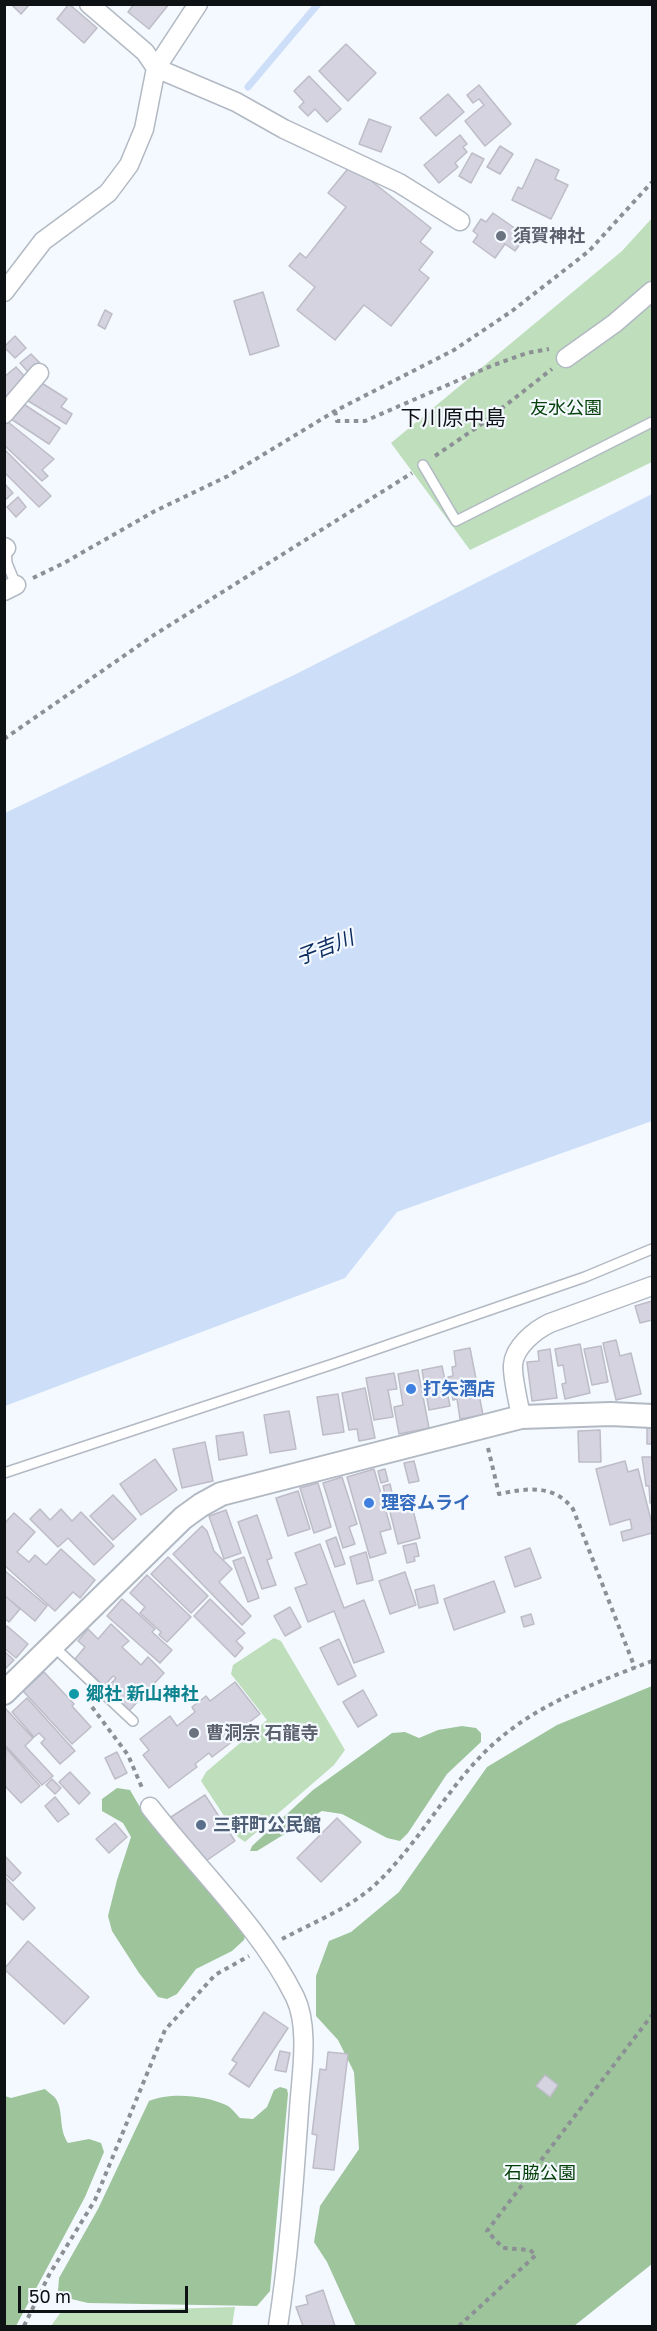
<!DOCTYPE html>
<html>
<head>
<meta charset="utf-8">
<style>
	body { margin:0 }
	#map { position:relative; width:657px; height:2331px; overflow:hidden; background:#f4f9ff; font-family:"Golos Text",sans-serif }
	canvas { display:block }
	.frame { position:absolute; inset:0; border:6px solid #0f1215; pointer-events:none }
	.scale { position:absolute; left:18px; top:2286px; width:170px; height:27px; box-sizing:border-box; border:3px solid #0f1215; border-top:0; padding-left:8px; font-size:18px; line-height:21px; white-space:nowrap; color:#0f1215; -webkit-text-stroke:4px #f4f9ff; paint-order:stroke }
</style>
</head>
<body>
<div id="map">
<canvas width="657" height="2331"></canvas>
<div class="frame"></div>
<div class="scale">50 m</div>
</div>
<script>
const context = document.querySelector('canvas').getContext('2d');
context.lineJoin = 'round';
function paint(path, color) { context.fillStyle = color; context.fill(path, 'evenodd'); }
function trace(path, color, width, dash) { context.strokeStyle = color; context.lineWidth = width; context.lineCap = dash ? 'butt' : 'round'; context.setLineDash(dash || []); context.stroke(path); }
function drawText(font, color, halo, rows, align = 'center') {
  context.font = font + ' "Golos Text","Noto Sans JP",sans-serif'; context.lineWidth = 4.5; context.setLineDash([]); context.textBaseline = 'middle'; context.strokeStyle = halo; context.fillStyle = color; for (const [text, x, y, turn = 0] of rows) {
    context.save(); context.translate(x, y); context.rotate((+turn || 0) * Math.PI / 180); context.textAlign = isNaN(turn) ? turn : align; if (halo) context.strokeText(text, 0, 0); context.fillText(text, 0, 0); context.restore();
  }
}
paint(new Path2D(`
	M652,218V462L470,550L391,443L622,251Z
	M274,1638L281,1641L345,1750L334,1765L245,1842L238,1837L201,1781L206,1772L267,1720L231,1674L233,1665Z
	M235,2307L232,2326H51L61,2312Z`), '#bedebc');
paint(new Path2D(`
	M652,1686V2264L574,2326H356L327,2262L314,2242L320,2206L359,2149L354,2072L338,2040L316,2016V1976L329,1941L351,1932L399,1892L487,1767L557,1725Z
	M462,1726L476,1728L481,1733V1742L447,1774L408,1833L400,1841L387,1838L342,1814L322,1811L257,1851H250L252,1846L313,1790L392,1733L405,1732L419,1738L438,1730Z
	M117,1788L130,1790L144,1814L246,1932L244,1940L232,1951L196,1969L177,1994L167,1999L158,1997L139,1973L112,1931L108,1916L117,1880L131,1837L123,1823L102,1811V1799Z
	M280,2087L287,2089L288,2094L270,2291L257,2306L88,2303L63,2297L58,2291L59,2278L98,2209L149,2101C170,2092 205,2095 226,2105C231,2107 236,2114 240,2118L253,2119L267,2107L274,2090Z
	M45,2089C48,2092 54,2096 56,2099C64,2112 58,2128 68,2143L89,2139L101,2143L104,2152L85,2197L16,2326H5V2096L11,2098Z`), '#9dc49b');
paint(new Path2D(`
	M652,494V1121L397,1212L345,1278L5,1406V813L296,674Z`), '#cddef9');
trace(new Path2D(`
	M248,87L318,4`), '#cddef9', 7);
const building = new Path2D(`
	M11,4H29V5L21,14Z
	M69,4L97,28L84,43L57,19Z
	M134,4H169L149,29L128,12Z
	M346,44L376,73L348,101L319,71Z
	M309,76L341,109L327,122L315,109L308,116L299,107L304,102L294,91Z
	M479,85L511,124L485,146L465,121L484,105L479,99L473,103L467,95Z
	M448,94L464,112L436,136L420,118Z
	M369,119L391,127L381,152L359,144Z
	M460,135L467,144L463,147L467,152L455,163L458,167L439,183L424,165Z
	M500,146L513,154L500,174L487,167Z
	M472,153L484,159L471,183L459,176Z
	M536,159L559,170L555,179L568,185L551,219L512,200L518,187L522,189Z
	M351,165L431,228L420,242L433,252L419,270L429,278L391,326L364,305L335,340L297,310L315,287L289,266L300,253L306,258L346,207L328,193Z
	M493,213L526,236L515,251L505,244L495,258L473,242L478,235L473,231L481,219L486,222Z
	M263,292L279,346L250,355L234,301Z
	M105,310L112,314L105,329L98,325Z
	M15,336L26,348L15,358L4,347Z
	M31,354L40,363L29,373L20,363Z
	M16,367L28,380L4,402V377Z
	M37,380L67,399L61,407L72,414L66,424L25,399Z
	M22,403L60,428L49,444L11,419Z
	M8,422L54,459L42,470L48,476L42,481L4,445V426Z
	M4,449L51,496L39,507L4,472Z
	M4,483L13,493L4,501Z
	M18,497L26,507L16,517L7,507Z
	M652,1301V1320L640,1323L635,1306Z
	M616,1340L620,1356L631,1353L641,1394L616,1400L603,1343Z
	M580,1344L590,1393L565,1399L562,1384L566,1383L563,1365L558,1366L555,1349Z
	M601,1346L608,1382L592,1385L584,1349Z
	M470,1348L483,1415L460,1419L457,1399L453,1400L448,1377L453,1376L452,1367L456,1366L454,1351Z
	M550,1349L557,1398L532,1401L527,1362L539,1361L538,1351Z
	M442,1366L450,1406L429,1410L422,1370Z
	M418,1370L429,1428L399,1434L394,1407L403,1405L398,1374Z
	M394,1373L397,1389L388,1390L393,1417L374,1420L366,1378Z
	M365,1388L375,1438L359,1441L357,1429L349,1430L342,1393Z
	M338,1394L344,1432L323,1435L317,1397Z
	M289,1411L296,1449L270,1453L264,1415Z
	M647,1428H652V1444H647Z
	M600,1430L601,1462H579L578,1431Z
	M243,1432L247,1455L219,1460L216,1436Z
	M205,1442L213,1481L182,1488L173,1449Z
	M642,1457H652V1503H650L649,1486H646Z
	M155,1459L177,1490L141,1515L120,1484Z
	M414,1461L419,1481L409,1483L404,1463Z
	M625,1461L628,1472L638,1469L652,1524V1533L623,1541L621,1532L632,1529L630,1519L610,1525L596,1469Z
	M374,1469L391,1529L380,1532L386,1553L370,1558L347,1477Z
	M385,1469L388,1481L381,1483L378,1471Z
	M342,1477L357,1524L349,1527L355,1544L343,1548L323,1483Z
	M318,1483L331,1527L314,1533L300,1488Z
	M390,1484L393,1497L386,1499L383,1486Z
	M298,1491L310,1529L288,1536L276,1498Z
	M113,1495L136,1519L113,1540L90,1516Z
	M410,1498L420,1538L398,1544L388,1504Z
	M40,1509L50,1520L61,1509L72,1521L81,1512L114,1546L94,1565L68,1538L58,1547L30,1519Z
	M226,1510L241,1553L224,1559L209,1516Z
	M14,1513L35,1532L17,1552L29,1562L35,1555L46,1565L61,1549L95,1580L80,1598L73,1592L55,1611L4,1565V1524Z
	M257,1515L272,1558L267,1560L276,1585L262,1589L238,1522Z
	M202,1526L207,1531L214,1551L232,1569L219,1582L251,1616L242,1625L173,1554Z
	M336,1537L345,1564L335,1567L326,1541Z
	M416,1543L419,1556L414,1557L415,1561L407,1563L403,1546Z
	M320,1544L344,1608L364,1600L384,1652L354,1663L334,1611L308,1622L295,1588L307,1584L295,1553Z
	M530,1548L541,1578L515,1587L505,1557Z
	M366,1552L373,1580L357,1584L350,1557Z
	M168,1557L208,1596L191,1613L151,1574Z
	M244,1557L259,1598L248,1602L233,1561Z
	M4,1570L47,1606L35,1621L4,1595Z
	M405,1572L416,1605L390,1614L379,1581Z
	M147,1575L191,1617L167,1642L159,1635L161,1632L140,1613L145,1607L130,1593Z
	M494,1581L505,1612L454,1630L444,1599Z
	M434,1585L438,1603L419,1608L415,1590Z
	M4,1595L20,1609L9,1622L4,1618Z
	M122,1599L155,1629L152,1632L172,1650L160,1663L107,1616Z
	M210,1599L245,1633L236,1641L243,1648L235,1657L194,1616Z
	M290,1607L301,1627L285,1636L274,1616Z
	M531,1614L534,1624L524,1627L521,1617Z
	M111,1624L129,1641L122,1647L141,1665L148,1657L164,1673L129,1711L106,1689L116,1678L113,1676L104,1686L75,1659L85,1647L78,1641L88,1629L98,1639Z
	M7,1626L28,1644L16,1658L4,1648V1629Z
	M339,1639L356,1676L338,1685L320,1648Z
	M4,1651L14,1660L4,1670Z
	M44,1672L74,1704L72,1706L91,1727L72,1744L23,1691Z
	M235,1682L260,1714L238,1731L241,1735L212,1757L209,1753L195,1764L197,1767L169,1788L143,1755L149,1750L140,1739L170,1716L177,1726L195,1712L192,1707L206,1696L210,1701Z
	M363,1690L377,1715L358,1727L343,1702Z
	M27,1698L75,1751L60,1764L41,1743L45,1739L39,1733L34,1737L12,1712Z
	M5,1708L33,1738L25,1746L53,1776L42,1785L4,1744Z
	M6,1748L40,1786L21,1803L4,1785Z
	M117,1752L127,1773L115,1779L105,1758Z
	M70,1772L90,1793L79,1804L59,1782Z
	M52,1779L61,1788L55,1794L46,1785Z
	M205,1795L235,1841L203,1863L171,1817Z
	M55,1797L69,1814L58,1822L45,1806Z
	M337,1818L361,1842L321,1882L297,1858Z
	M115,1823L127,1837L109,1853L96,1839Z
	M4,1855L21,1873L13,1881L4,1873Z
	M4,1876L35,1908L23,1920L4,1901Z
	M28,1941L89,1997L64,2024L4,1969Z
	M264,2012L288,2028L249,2087L229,2074L237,2063L232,2060Z
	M280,2051L290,2053L286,2072L275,2070Z
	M328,2052L348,2054L334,2170L313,2168L317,2135L312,2134L320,2069L326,2070Z
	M545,2075L558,2085L550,2097L536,2086Z
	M323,2290L335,2326H303L296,2307L308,2304L306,2296Z`);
paint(building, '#d5d3df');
trace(building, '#bdbcc7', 1.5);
const service = new Path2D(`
	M423,465L456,521L652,422
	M6,548L7,563L16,585
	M4,1473L336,1363L585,1277L652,1249
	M52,1645L133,1721`);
const minor = new Path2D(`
	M89,4L145,52L156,68L236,102L284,129L399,183L460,221
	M4,292L43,241L108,193L129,165L144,129L156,68L198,4
	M566,358L615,323L652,291
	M4,414L39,373
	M4,547L6,548
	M4,591L16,585
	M521,1417C519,1404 512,1377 513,1365C514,1347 535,1330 550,1323L652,1286
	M150,1807C197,1868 261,1928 295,1997C310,2028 301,2076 299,2110C294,2182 289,2255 278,2326`);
const tertiary = new Path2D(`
	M4,1693L183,1518L201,1505L221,1494L521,1417L611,1414L652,1416`);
trace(service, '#b2b9c3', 12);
trace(minor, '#b2b9c3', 21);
trace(tertiary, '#b2b9c3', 26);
trace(new Path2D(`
	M335,411L337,421H365L491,366L527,353L549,349
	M435,456L479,426L552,369
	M33,578L64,563L155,511L228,476L335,411L454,350L512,311L589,251L652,182
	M4,739L154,635L412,473
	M488,1448L499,1494C527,1488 554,1484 573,1509L635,1668
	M92,1707L128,1755L143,1790
	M282,1939C314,1922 353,1907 379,1881C421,1840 447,1788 489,1748C534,1705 595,1683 652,1661
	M24,2326L49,2275L95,2200L165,2030L215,1975L249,1956
	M459,2326L536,2255L530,2250L503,2248L487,2231L652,2015`), '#8c9095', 4, [4.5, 4.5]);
trace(service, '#fff', 9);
trace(minor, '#fff', 18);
trace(tertiary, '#fff', 22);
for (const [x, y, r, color] of [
	[501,236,6,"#6b7280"],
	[411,1389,6,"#3f7fe0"],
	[369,1503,6,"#3f7fe0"],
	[74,1694,6,"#0f9aa8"],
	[194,1733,6,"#6b7280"],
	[201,1825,6,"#5c6f8a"]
]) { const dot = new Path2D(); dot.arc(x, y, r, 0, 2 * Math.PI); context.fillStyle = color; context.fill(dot); trace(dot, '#f4f9ff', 2); }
drawText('bold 18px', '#5b616d', '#f4f9ff', [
	["須賀神社",513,236],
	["曹洞宗 石龍寺",206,1733]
], 'left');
drawText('18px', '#06410b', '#f4f9ff', [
	["友水公園",566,408],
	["石脇公園",540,2173]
]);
drawText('bold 18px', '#366cbe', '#f4f9ff', [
	["打矢酒店",423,1389],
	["理容ムライ",381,1503]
], 'left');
drawText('bold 18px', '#0d838f', '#f4f9ff', [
	["郷社 新山神社",86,1694]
], 'left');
drawText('bold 18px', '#4e5e75', '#f4f9ff', [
	["三軒町公民館",213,1825]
], 'left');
drawText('italic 20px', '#0c2c60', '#f4f9ff', [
	["子吉川",325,948,-21]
]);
drawText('21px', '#0f1215', '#f4f9ff', [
	["下川原中島",453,418]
]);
</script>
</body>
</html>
